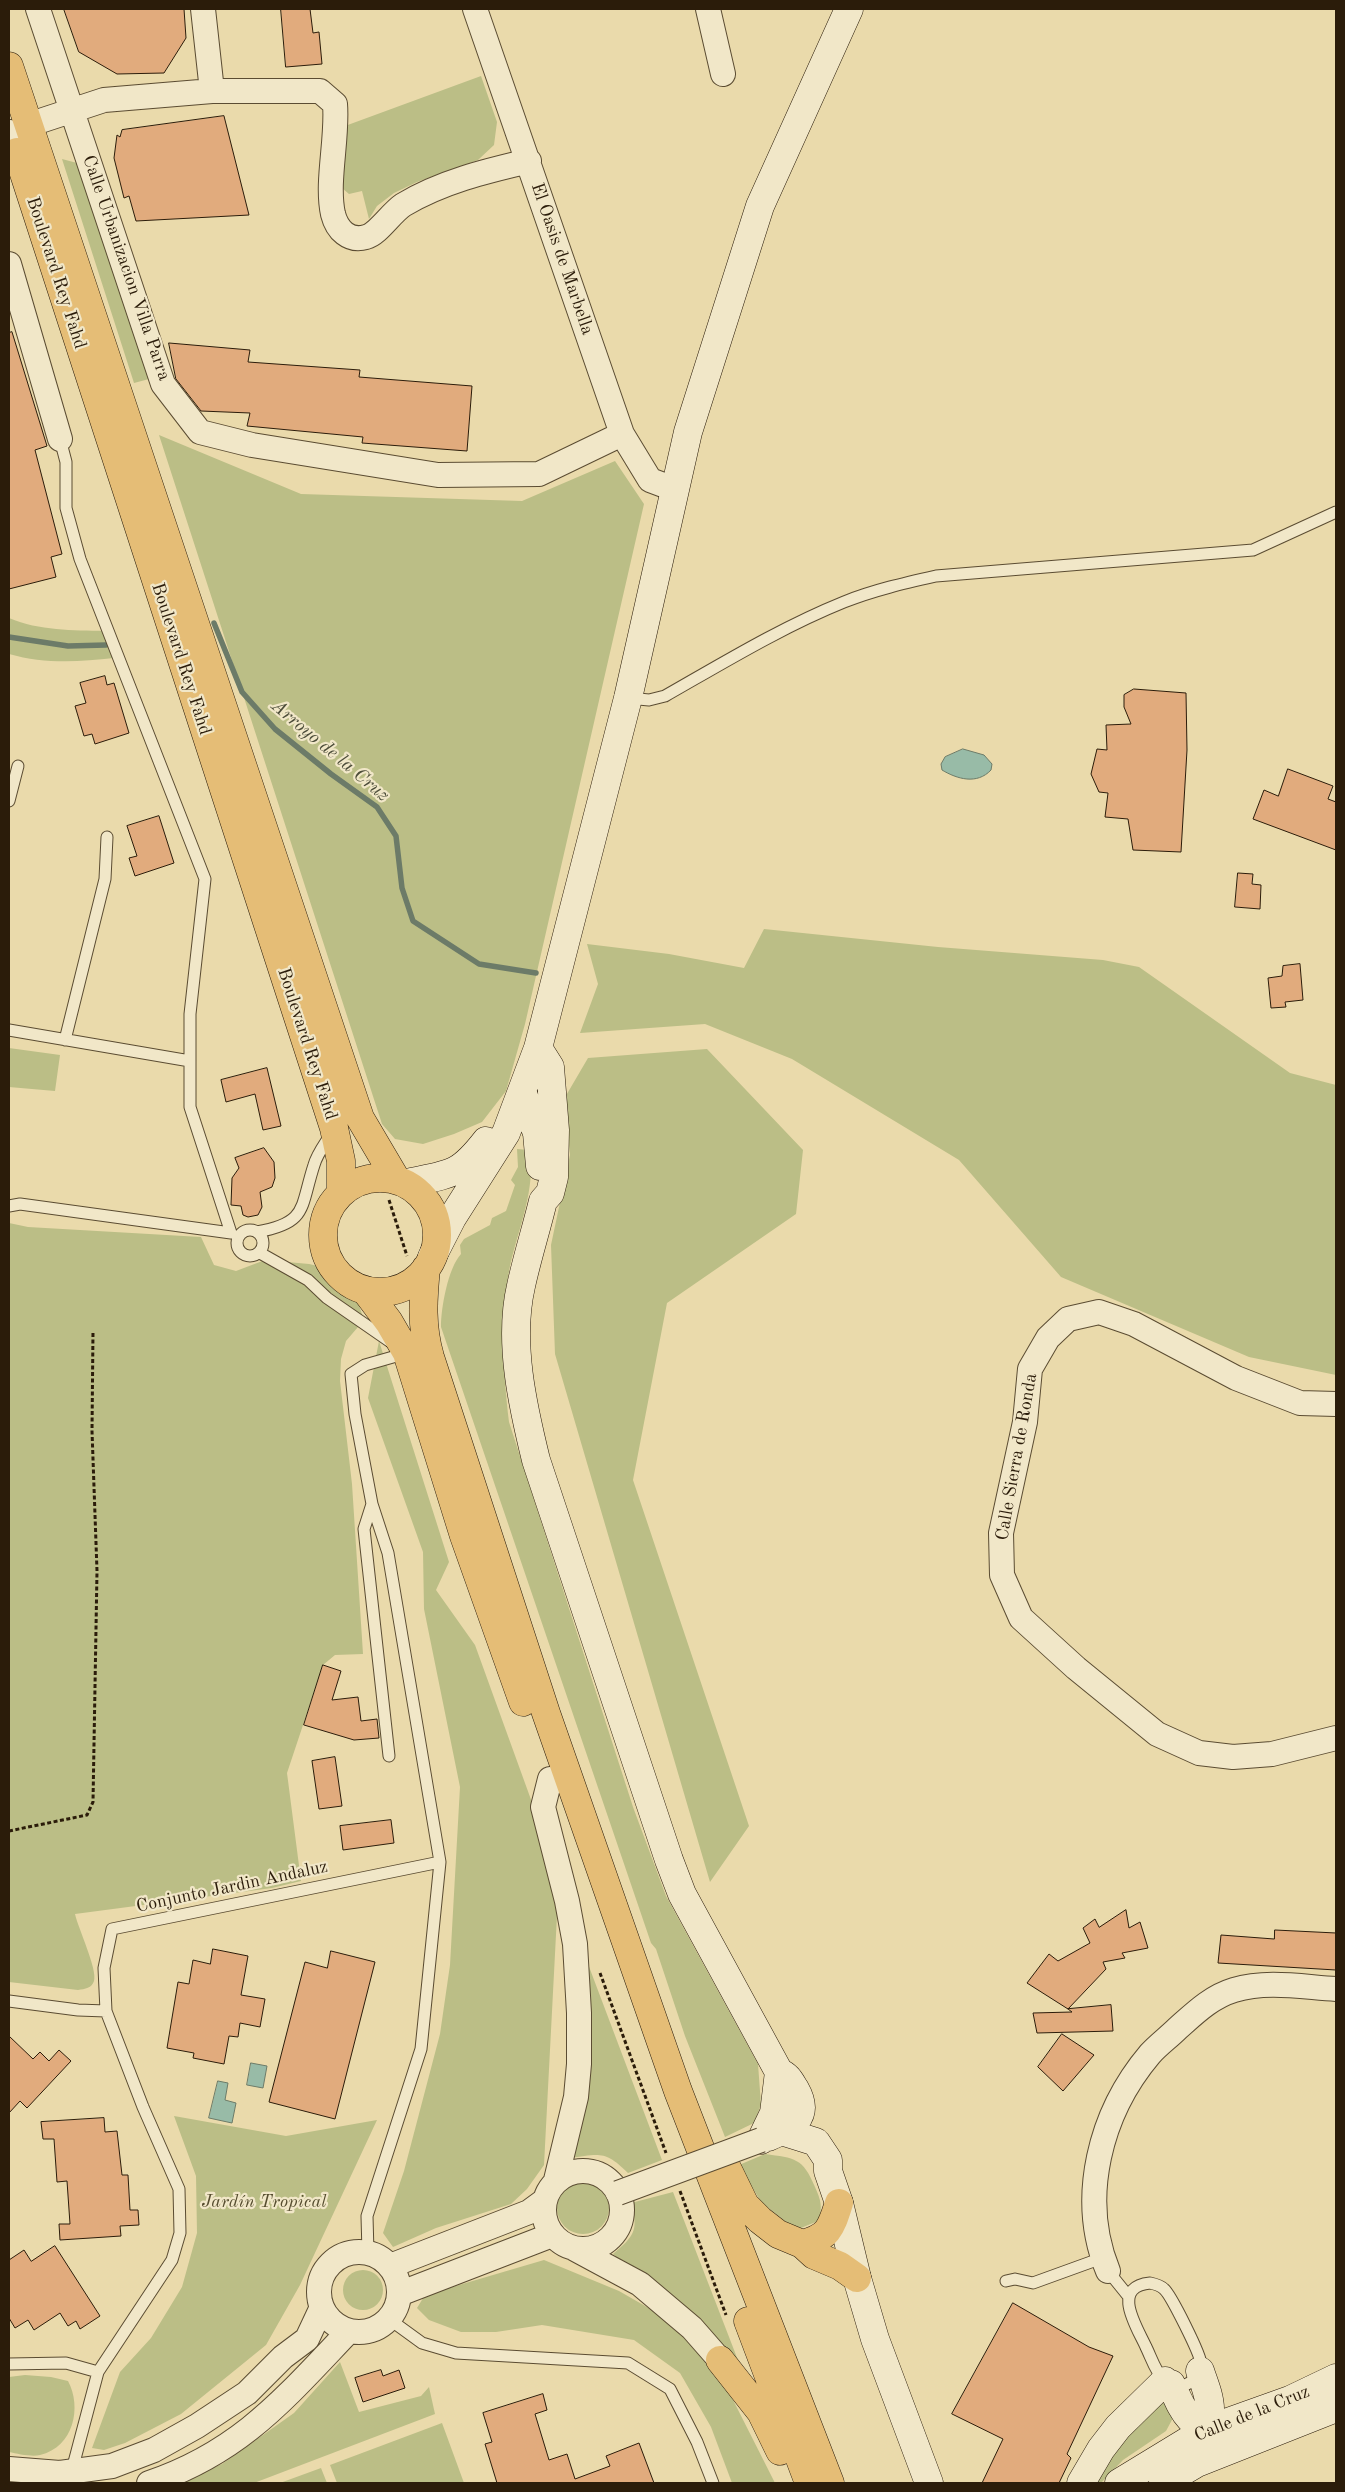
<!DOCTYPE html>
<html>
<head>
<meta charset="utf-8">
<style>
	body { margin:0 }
	#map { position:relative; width:1345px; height:2492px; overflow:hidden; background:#eadaab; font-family:"Old Standard TT",serif }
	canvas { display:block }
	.frame { position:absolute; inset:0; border:10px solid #2b1c0a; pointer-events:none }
</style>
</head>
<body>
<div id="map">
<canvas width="1345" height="2492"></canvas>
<div class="frame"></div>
</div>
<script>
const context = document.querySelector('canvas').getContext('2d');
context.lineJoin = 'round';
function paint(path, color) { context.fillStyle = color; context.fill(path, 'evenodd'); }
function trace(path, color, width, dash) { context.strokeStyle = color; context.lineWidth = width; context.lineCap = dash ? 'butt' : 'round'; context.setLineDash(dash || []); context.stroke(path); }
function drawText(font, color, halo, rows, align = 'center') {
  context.font = font + ' "Old Standard TT",serif'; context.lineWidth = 4.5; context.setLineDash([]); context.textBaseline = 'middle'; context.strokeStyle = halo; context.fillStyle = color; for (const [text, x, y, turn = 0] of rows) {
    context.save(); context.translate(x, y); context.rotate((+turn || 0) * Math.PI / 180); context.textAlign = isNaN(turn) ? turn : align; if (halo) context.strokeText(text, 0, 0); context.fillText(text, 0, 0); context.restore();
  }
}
paint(new Path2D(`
	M481,76L497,122L494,145L478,160L417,182L394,193L377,206L369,219L362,191L349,194L342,188L345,126Z
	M62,159L77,163L149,379L134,383Z
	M159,435L301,494L522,501L615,461L644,504L525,1024L506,1091L482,1122L454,1134L423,1144L395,1139L382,1124Z
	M9,618C40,631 72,630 105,631L114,658C78,662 44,664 9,654Z
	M764,929L938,947L1103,960L1139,967L1290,1073L1336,1085V1375L1249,1357L1061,1277L959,1160L792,1059L705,1024L580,1033L598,984L587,944L669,954L744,968Z
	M9,1048L60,1055L55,1091L9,1087Z
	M707,1049L803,1150L796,1214L667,1303L633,1480L749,1826L710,1882L555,1354L551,1245L570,1155L564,1099L588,1058Z
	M517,1149L529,1150C537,1187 518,1229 510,1266C500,1318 503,1370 509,1422L633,1807L666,1896L758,2064L761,2105L754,2123L725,2137L685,2036L656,1949L651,1943L441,1327C441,1308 448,1268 461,1254L460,1245L464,1239L490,1225L492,1218L506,1211L515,1185L511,1180L518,1167Z
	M9,1223L28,1227L201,1237L214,1265L236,1271L265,1260L309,1264L348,1273L364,1320L346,1341L341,1359L340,1381L352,1484L363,1654L335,1655L323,1665L287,1773L301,1881L272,1888L75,1914C78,1928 98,1970 94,1981C92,1988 85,1989 78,1990L9,1982Z
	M379,1341L449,1562L436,1590L475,1645L559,1877L544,2165L527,2189L511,2204L436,2228L393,2247L383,2233L404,2171L440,2034L450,1965L460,1787L424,1609L423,1552L368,1398Z
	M585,1956L662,2160L628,2173C605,2150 600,2154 569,2158Z
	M174,2116L286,2136L377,2120L300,2285L266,2345L181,2414L125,2443L104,2450L92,2448L120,2372L151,2338L182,2287L197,2233L196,2176Z
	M765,2154C795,2158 803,2158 815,2187C821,2200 823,2208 818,2221L796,2230L761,2202L739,2165Z
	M557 2208a26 26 0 1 1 52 0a26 26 0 1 1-52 0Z
	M673,2192L741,2368L613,2254C634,2236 639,2231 631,2203Z
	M544,2260L619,2291L680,2326L730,2394L775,2483H732L711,2427L680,2373L634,2340L542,2325L496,2332H461L429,2320L417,2308L425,2295Z
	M343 2290a20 20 0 1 1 40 0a20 20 0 1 1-40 0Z
	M340,2362L359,2412L421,2396L429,2387L435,2414L254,2483H174L222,2464L294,2413Z
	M25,2375L51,2377L68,2381C82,2407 74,2447 40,2455C32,2457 18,2454 9,2452V2377Z
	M1164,2403L1169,2405L1173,2418L1166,2431L1123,2460L1101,2483H1087L1154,2404Z
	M442,2423L464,2483H337L330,2465Z
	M321,2468L327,2483H280Z`), '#bbbe86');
const water = new Path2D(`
	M963,749L984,755L992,764L991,770C977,785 957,779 942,770L941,764L945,757Z
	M251,2063L267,2066L263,2088L247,2085Z
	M218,2081L228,2083L225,2100L236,2103L232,2123L209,2118Z`);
paint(water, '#98bba7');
trace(water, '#6c7b68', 1);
trace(new Path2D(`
	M214,623L242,692L275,729L331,774L377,807L396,836L402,888L413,921L479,964L536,973
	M9,637L68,646L106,645`), '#6c7b68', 5.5);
const building = new Path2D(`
	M64,9H184L186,38L164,73L117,74L79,52Z
	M281,9H310L313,33L319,32L322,64L286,67Z
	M224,116L249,215L136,221L129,196L124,198L114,158L117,135L120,137L122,130Z
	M12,332L47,446L35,450L62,554L51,557L56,577L9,589V333Z
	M169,343L250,350L248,362L360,370L359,377L472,386L467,451L362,443L363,437L247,426L250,413L201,411L176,379Z
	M105,676L107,685L114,683L129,733L95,744L92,734L84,736L75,706L86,703L80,683Z
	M1134,689L1186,693L1187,750L1181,852L1133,850L1128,819L1105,817L1108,793L1099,792L1091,774L1097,749L1107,750L1106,725L1131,724L1124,707V695Z
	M1288,769L1333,786L1328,799L1336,802V850L1253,819L1264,790L1278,796Z
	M159,816L174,863L135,876L129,858L137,856L127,826Z
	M1238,873L1253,874L1252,884L1261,885L1260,909L1235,907Z
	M1300,964L1303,1000L1285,1002L1286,1007L1271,1008L1268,978L1282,976L1283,966Z
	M267,1068L281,1126L263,1130L255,1094L226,1102L221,1080Z
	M264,1148L274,1162L275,1178L272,1187L260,1192L262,1207L258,1215L248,1217L243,1215L241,1206L231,1205L232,1178L239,1168L235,1158Z
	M323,1665L341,1671L332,1700L358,1697L361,1721L377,1719L379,1738L354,1740L304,1725Z
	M335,1757L342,1806L319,1809L312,1761Z
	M391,1820L394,1843L343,1850L340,1826Z
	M1126,1910L1129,1928L1140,1922L1148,1948L1122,1953L1125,1958L1103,1962L1106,1969L1068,2009L1027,1983L1049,1954L1058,1961L1090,1943L1083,1928L1095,1919L1099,1927Z
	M1275,1930L1336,1933V1970L1218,1963L1221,1935L1274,1939Z
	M213,1949L248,1956L241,1995L265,1999L260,2027L240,2023L238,2037L229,2036L224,2064L193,2058L194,2053L167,2048L178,1982L189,1984L193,1960L210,1964Z
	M331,1951L375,1962L335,2119L269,2102L305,1962L327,1968Z
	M1111,2005L1113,2031L1037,2033L1033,2013L1072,2012L1068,2009Z
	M1062,2034L1094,2055L1063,2091L1038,2067Z
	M9,2036L33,2059L40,2052L49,2061L59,2050L71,2061L27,2108L20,2101L9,2113Z
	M104,2118L105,2132L117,2131L122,2175H128L130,2210H138L139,2225L120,2226L121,2236L60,2240L59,2224H70L67,2181L57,2182L54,2139H43L41,2122Z
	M55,2246L100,2316L80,2329L76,2321L68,2326L60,2313L34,2330L28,2320L15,2328L9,2318V2260L24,2250L31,2261Z
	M1013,2303L1089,2347L1113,2356L1067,2454L1071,2458L1059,2483H982L1003,2439L952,2414Z
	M381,2370L383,2376L399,2370L405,2388L363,2402L355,2378Z
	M543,2394L547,2410L535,2414L549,2460L567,2454L575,2479L610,2466L606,2456L639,2443L654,2483H497L485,2444L492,2442L483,2413Z`);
paint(building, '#e1ab7d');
trace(building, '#2b1c0a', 1);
const lane = new Path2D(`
	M628,698L649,700L665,696C723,663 782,627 844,602C874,590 905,583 936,576L1253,550L1336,512
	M9,801L18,766
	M9,1030L190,1061
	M65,1040L105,879L107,837
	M9,1206L20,1204L231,1233L190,1107V1014L205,879L80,559L66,508V462L60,439
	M237 1243a13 13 0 1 1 26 0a13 13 0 1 1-26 0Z
	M257,1232C308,1223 300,1208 314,1165C317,1154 325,1144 331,1134
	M260,1253L308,1280L327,1298L392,1343
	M372,1504L364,1529L389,1756
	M9,2001L78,2010L106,2011
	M368,2253L367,2216L421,2049L440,1862L388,1553L372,1504L355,1414L351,1374L365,1365L407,1353
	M1108,2271L1129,2297
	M1006,2281L1015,2279L1033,2283L1102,2258
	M1150,2283C1155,2284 1160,2285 1164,2289C1171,2295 1201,2355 1201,2364C1201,2372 1196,2379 1189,2383C1182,2388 1171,2387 1164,2380C1156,2373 1151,2357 1146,2347C1137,2327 1110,2287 1150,2283Z
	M389,2319L422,2343L456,2353L628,2363L670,2389L697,2442L713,2483
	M9,2364L66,2363L98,2372
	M72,2470L98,2372L172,2260L180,2233L179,2189L143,2107L106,2011L104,1968L112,1929L440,1862`);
const street = new Path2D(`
	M38,9L163,384L200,432L252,445L438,475L539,474L622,434
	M203,9L212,91
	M475,9L622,434L650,480L674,489
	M708,9L723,74
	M28,125L104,100L212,91H320L335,104C338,138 326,182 333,214C337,230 349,242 366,237C378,234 391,213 403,205C441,182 486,171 529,161
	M9,133L10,132
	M9,264L60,439
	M1336,1404L1300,1403L1236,1378L1134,1324L1099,1312L1068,1319L1048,1338L1030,1369L1025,1422L1001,1533L1002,1575L1021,1618L1076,1668L1157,1734L1199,1753L1233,1757L1272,1754L1336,1738
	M550,1779L543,1807L567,1901L575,1944L579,2013V2064L576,2097L556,2180
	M544 2210a39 39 0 1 1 78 0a39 39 0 1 1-78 0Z
	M575,2249L640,2284L692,2328L720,2360
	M319 2292a40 40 0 1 1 80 0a40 40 0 1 1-80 0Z
	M390,2266L529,2212L544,2201
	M1108,2271C1078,2198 1100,2113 1150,2054C1158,2045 1169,2037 1178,2028C1195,2013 1211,1997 1234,1990C1267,1980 1302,1987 1336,1989
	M399,2294L552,2235
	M9,2469L60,2473L112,2466L154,2450L197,2426L247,2393L283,2357L307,2339L322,2307
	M149,2483C241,2452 285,2398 349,2331`);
const secondary = new Path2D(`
	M538,1048L550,1067L555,1130L554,1177L550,1193L543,1201C536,1230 527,1258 521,1286C508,1342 523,1407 536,1460L669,1860L682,1894L779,2072L774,2113L761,2140
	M522,1091L537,1133L540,1166
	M406,1183C450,1174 458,1177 486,1141
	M432,1257L452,1218L506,1133L538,1048L628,698L688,432L760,206L849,9
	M781,2131L816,2142L828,2160V2171L839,2203L857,2278L875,2339L929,2483
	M768,2137C792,2127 811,2117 795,2089C790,2081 788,2076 779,2072
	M1171,2384C1184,2413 1188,2427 1222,2433
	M1196,2442C1218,2417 1210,2399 1200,2371
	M1081,2483L1101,2449L1118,2427L1165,2381
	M1119,2483L1206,2430L1290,2400L1336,2378
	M1163,2483L1197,2463L1336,2408`);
const primary = new Path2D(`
	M9,66L360,1118L396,1179
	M17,152L334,1128L341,1161V1192
	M323 1235a57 57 0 1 1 114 0a57 57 0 1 1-114 0Z
	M426,1268C423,1299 421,1326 430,1357L546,1713L678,2091L830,2483
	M365,1290L389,1322L407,1353L464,1536L523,1702
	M725,2164L745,2205L760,2220L778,2234L802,2244L814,2255L840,2266L857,2278
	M802,2244C829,2237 831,2228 839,2203
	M748,2321L809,2483
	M720,2360L761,2412L780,2451`);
trace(lane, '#5b4c32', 13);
trace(street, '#5b4c32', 26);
trace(secondary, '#2b1c0a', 29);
trace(primary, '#2b1c0a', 29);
trace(new Path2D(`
	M389,1200L407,1256
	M9,1831L87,1815L93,1802L97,1571L92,1431L93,1331
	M600,1973L666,2153
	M680,2191L726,2315`), '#2b1c0a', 3, [4, 2.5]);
trace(lane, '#f1e7c8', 11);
trace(street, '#f1e7c8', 24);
trace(secondary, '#f1e7c8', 28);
trace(primary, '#e5bd76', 28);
const streetBridge = new Path2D(`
	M618,2193L761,2140`);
trace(streetBridge, '#5b4c32', 26, []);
trace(streetBridge, '#f1e7c8', 24);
drawText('18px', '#2b1c0a', '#f1e7c8', [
	["El Oasis de Marbella",562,259,71],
	["Calle Urbanizacion Villa Parra",126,268,71],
	["Boulevard Rey Fahd",56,273,72],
	["Boulevard Rey Fahd",181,659,72],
	["Boulevard Rey Fahd",307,1044,72],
	["Calle Sierra de Ronda",1017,1457,-80],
	["Conjunto Jardin Andaluz",232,1887,-12],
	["Calle de la Cruz",1252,2414,-22]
]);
drawText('italic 18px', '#564d2f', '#f1e7c8', [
	["Jardín Tropical",264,2202]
]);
drawText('italic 19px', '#4c4c39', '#f1e7c8', [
	["Arroyo de la Cruz",330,751,40]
]);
</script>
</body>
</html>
